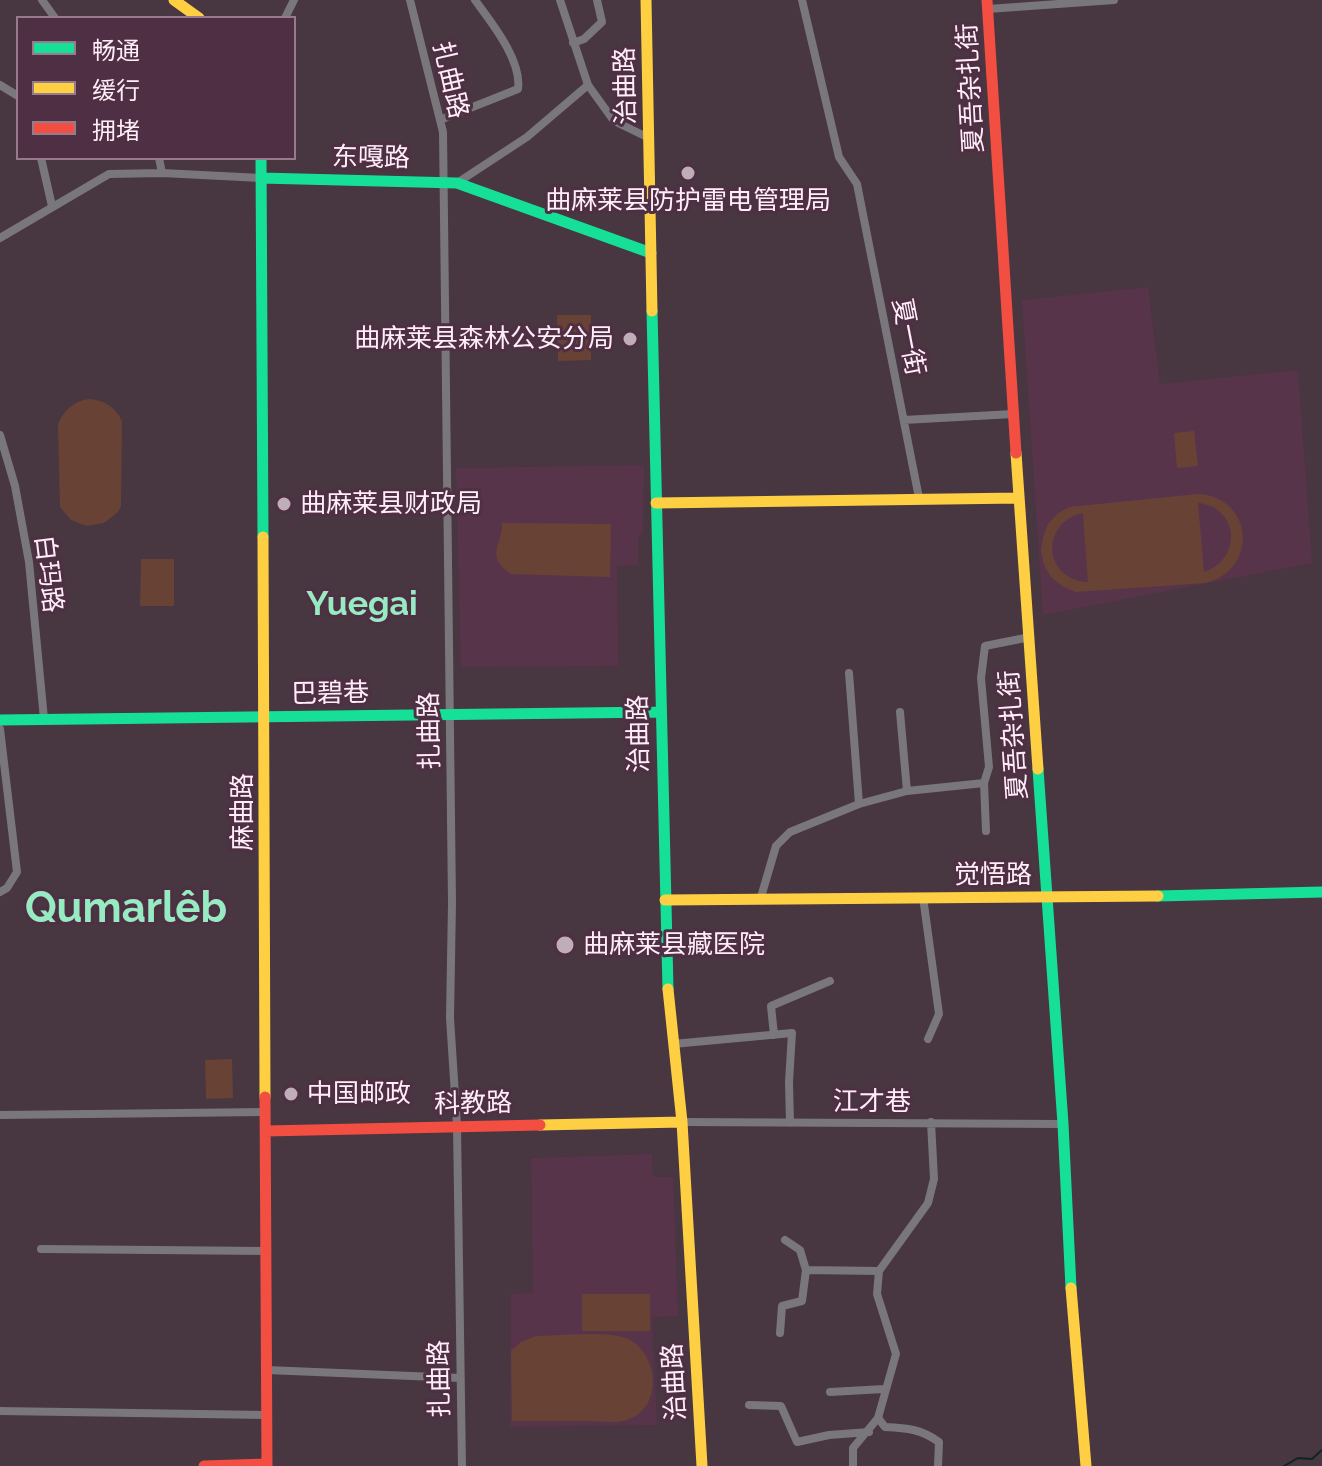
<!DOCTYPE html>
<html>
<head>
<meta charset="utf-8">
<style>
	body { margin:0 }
	#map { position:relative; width:1322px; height:1466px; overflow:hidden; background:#483641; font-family:Raleway,"Noto Sans SC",sans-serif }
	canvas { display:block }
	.legend { position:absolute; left:16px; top:16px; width:280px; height:144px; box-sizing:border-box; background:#4f2f43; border:2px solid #957b8b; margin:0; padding:10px 14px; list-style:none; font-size:24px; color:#ffeef7 }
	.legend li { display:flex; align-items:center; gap:16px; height:40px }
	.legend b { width:40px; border:2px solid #957b8b }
</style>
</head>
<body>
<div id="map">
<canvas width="1322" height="1466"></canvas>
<ul class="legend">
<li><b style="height:10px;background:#16e098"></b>畅通</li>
<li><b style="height:10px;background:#ffcf43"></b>缓行</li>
<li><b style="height:10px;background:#f24e42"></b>拥堵</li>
</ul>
</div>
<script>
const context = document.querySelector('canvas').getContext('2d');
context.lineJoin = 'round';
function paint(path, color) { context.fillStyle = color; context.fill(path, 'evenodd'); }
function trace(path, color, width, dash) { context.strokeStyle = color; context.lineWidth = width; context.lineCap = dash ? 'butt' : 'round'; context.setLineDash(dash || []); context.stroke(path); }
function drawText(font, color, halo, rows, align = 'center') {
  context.font = font + ' Raleway,"Noto Sans SC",sans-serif'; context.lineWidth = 6; context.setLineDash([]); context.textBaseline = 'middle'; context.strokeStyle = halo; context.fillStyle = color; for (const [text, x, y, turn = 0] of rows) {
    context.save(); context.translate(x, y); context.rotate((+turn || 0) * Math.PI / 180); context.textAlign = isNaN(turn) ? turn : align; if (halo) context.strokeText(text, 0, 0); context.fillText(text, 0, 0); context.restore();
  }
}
paint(new Path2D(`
	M1148,287L1160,384L1298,370L1312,563L1043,615L1022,300Z
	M644,465L643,531L638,538V565L617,566L618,666L461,667L456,468Z
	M652,1154L653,1177H673L678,1316L652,1317L657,1425L510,1427L511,1294L533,1293L531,1158Z`), '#58344b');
paint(new Path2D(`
	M557,315H591V360L558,361Z
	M89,399C105,400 115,407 122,421L121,506L118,512L104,523L87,526L71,520L60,507L58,424C64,410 74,401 89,399Z
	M1194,431L1198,466L1177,468L1174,433Z
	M1198,494C1254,497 1259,571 1205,583L1075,592L1062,586L1051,577L1044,565L1041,551L1043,537L1048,524L1057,514L1069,507ZM1198,503C1239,507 1243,559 1204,572ZM1082,513L1083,514L1088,582C1044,580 1039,524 1082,513Z
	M502,523L611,524L610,577L511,574C484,556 503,545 502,523Z
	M141,559H174V606H140Z
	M232,1059L233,1098L206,1099L205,1060Z
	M582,1294H650V1331H582Z
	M536,1336C560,1336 607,1330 628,1339C661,1355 663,1413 623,1421C613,1423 602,1421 592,1421C565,1421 538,1421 512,1421L511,1351L521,1342Z`), '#694236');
trace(new Path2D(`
	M1284,1466L1298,1458L1312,1459L1322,1450`), '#10261d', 2);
trace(new Path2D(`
	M42,0L55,18
	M410,0L443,132L452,903L450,1018L457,1126L462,1466
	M560,0L588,85L614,121L649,138
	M802,0L839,157L857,184L919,498
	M988,9L1114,0
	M285,18L294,0
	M573,43L584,39L602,22L597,0
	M0,85L18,96
	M440,120L518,89C522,60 491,22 475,0
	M41,158L52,206
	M159,158L162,173
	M457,183L527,137L588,85
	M0,238L109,174L162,173L261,178
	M904,420L1013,414
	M0,435L15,486L29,562L44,719
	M849,673L859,804
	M900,712L907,791
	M0,729L17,872L7,888L0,892
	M984,783L986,831
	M761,897L776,846L790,832L859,804L907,791L984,783L989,767L981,678L985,646L1030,637
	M923,897L939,1014L928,1039
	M774,1035L771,1006L830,981
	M673,1044L792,1033L789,1082L790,1123
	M0,1115L265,1112
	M682,1122L1063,1124
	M785,1240L800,1250L806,1270
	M41,1249L266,1251
	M780,1333L782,1306L802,1301L806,1270L879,1271
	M267,1370L460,1378
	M830,1392L884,1389
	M749,1405L781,1406L797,1442L829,1435L869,1432
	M0,1411L267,1415
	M878,1418L885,1427C907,1428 921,1429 939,1442L938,1466
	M853,1466V1448L878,1418L896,1354L877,1294L879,1271L928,1203L934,1179L931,1122`), '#79777c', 8);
trace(new Path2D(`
	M261,158L263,537
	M261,178L457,183L651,253
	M652,311L668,989
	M0,720L660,712
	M1038,769L1063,1124L1071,1288
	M1158,896L1322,892`), '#16e098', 11);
trace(new Path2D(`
	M174,0L199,18
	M646,0L652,311
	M1016,453L1038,769
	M656,503L1019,498
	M263,537L265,1097
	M665,900L1158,896
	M668,989L682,1122L702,1466
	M540,1125L682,1122
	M1071,1288L1086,1466`), '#ffcf43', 11);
trace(new Path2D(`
	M987,0L1016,453
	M265,1097L267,1466
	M266,1131L540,1125
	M204,1466L267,1464`), '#f24e42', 11);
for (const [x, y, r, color] of [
	[688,173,8,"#bfaeb7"],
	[630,339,8,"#bfaeb7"],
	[284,504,8,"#bfaeb7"],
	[565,945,10,"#bfaeb7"],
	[291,1094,8,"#bfaeb7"]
]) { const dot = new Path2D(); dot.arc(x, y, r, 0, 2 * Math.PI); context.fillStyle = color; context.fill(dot); trace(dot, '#4f2f43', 3); }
drawText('26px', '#ffeef7', '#4f2f43', [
	["扎曲路",450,80,77],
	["治曲路",626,86,-91],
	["夏吾杂扎街",971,88,-93],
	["东嘎路",371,158,1],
	["夏一街",908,337,79],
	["白玛路",48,574,83],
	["巴碧巷",330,694,-1],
	["扎曲路",430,731,-91],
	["治曲路",639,734,-91],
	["夏吾杂扎街",1014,735,-94],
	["麻曲路",243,812,-90],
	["觉悟路",993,875],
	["江才巷",872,1102],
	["科教路",473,1104,-1],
	["扎曲路",440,1379,-91],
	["治曲路",675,1382,-93]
]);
drawText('26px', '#ffeef7', '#4f2f43', [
	["曲麻莱县防护雷电管理局",688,201,"center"],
	["曲麻莱县森林公安分局",614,339,"right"],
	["曲麻莱县财政局",300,504],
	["曲麻莱县藏医院",583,945],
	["中国邮政",307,1094]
], 'left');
drawText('bold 34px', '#97ebc2', '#4f2f43', [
	["Yuegai",362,605]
]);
drawText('bold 42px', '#97ebc2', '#4f2f43', [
	["Qumarlêb",126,909]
]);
</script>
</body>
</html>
